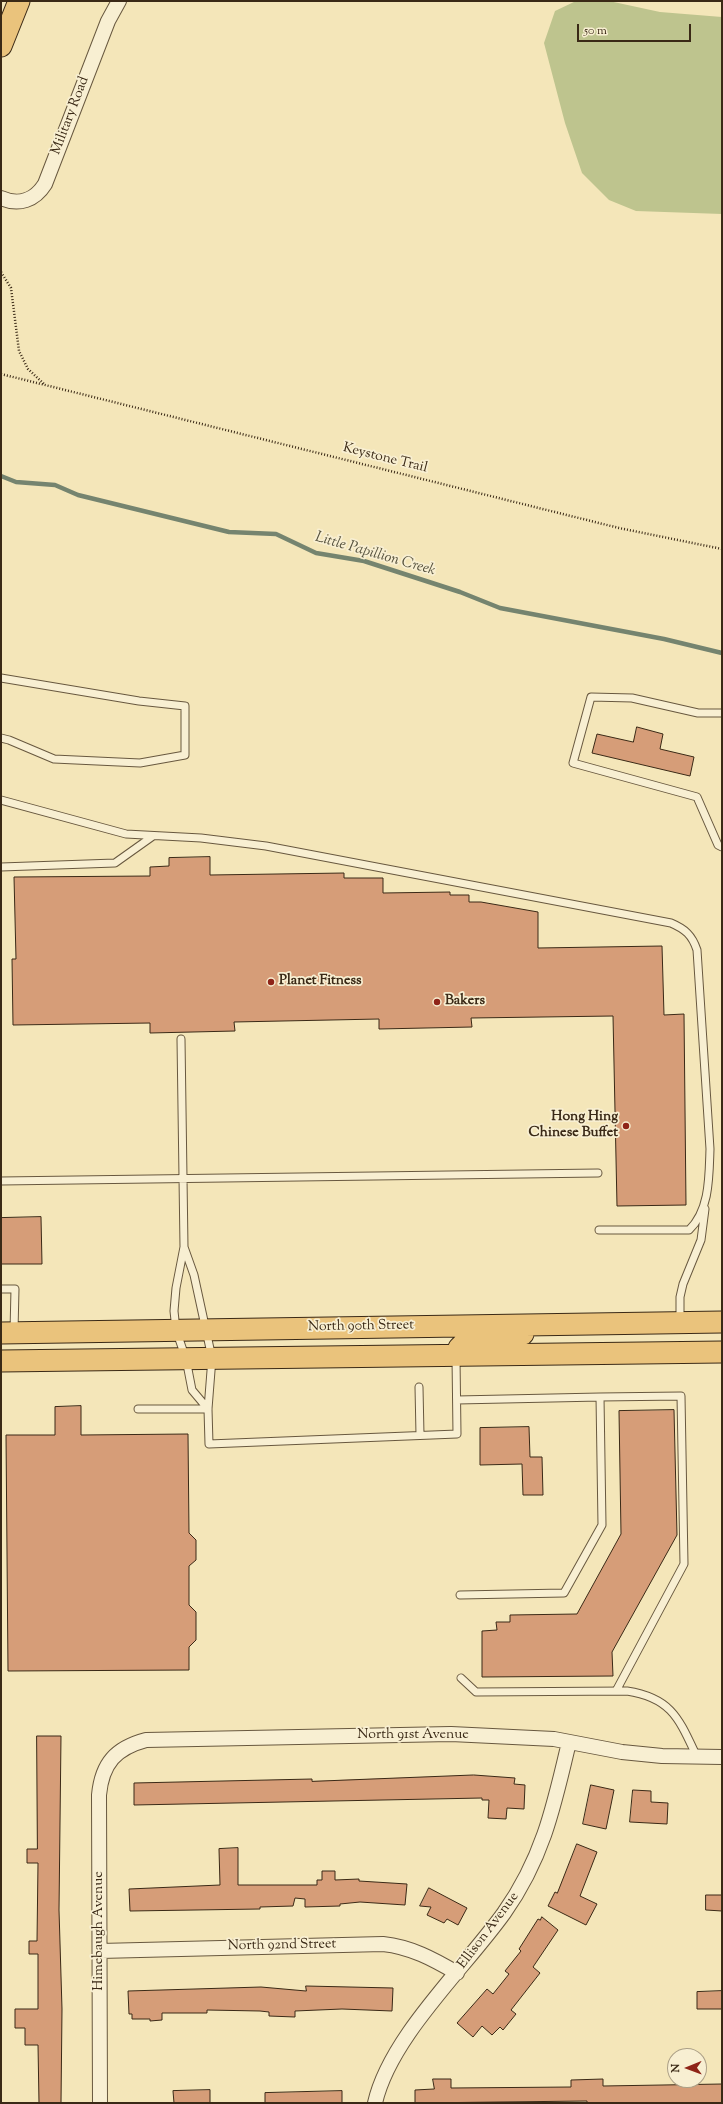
<!DOCTYPE html>
<html>
<head>
<meta charset="utf-8">
<style>
	body { margin:0 }
	#map { position:relative; width:723px; height:2104px; overflow:hidden; background:#f4e6b9; font-family:"Sorts Mill Goudy",serif }
	canvas { display:block }
	.frame { position:absolute; inset:0; border:2px solid #3a2916; pointer-events:none }
	.north { position:absolute; left:667px; top:2048px; width:40px; height:40px; box-sizing:border-box; background:#f8efd2; border:1px solid #aca087; border-radius:50%; rotate:269deg; font-size:11px; font-weight:700; line-height:16px; text-align:center; color:#3a2916 }
	.north::after { content:''; display:block; margin:auto; width:14px; height:18px; background:#8f2418; clip-path:polygon(50% 0,100% 100%,50% 72%,0 100%) }
	.scale { position:absolute; left:577px; top:24px; width:114px; height:18px; box-sizing:border-box; border:2px solid #3a2916; border-top:0; padding-left:5px; font-size:12px; line-height:14px; white-space:nowrap; color:#3a2916; -webkit-text-stroke:3px #f8efd2; paint-order:stroke }
</style>
</head>
<body>
<div id="map">
<canvas width="723" height="2104"></canvas>
<div class="frame"></div>
<div class="north">N</div>
<div class="scale">50 m</div>
</div>
<script>
const context = document.querySelector('canvas').getContext('2d');
context.lineJoin = 'round';
function paint(path, color) { context.fillStyle = color; context.fill(path, 'evenodd'); }
function trace(path, color, width, dash) { context.strokeStyle = color; context.lineWidth = width; context.lineCap = dash ? 'butt' : 'round'; context.setLineDash(dash || []); context.stroke(path); }
function drawText(font, color, halo, rows, align = 'center') {
  context.font = font + ' "Sorts Mill Goudy",serif'; context.lineWidth = 3.5; context.setLineDash([]); context.textBaseline = 'middle'; context.strokeStyle = halo; context.fillStyle = color; for (const [text, x, y, turn = 0] of rows) {
    context.save(); context.translate(x, y); context.rotate((+turn || 0) * Math.PI / 180); context.textAlign = isNaN(turn) ? turn : align; if (halo) context.strokeText(text, 0, 0); context.fillText(text, 0, 0); context.restore();
  }
}
paint(new Path2D(`
	M576,1H609L660,12L722,17V214L636,211L609,200L582,173L565,123L544,43L555,11Z`), '#bec48e');
trace(new Path2D(`
	M1,476L16,482L55,485L78,495L229,532L276,534L316,553L364,561L460,592L500,608L664,639L722,653`), '#75846f', 4.5);
const building = new Path2D(`
	M637,727L663,734L660,749L694,757L690,776L592,753L597,734L633,742Z
	M210,857V875L344,873V878H383V893L450,892V895H469V902H481L538,912V948L662,946L664,1015L684,1014L686,1205L617,1206L613,1016L471,1018L472,1027L379,1029V1019L234,1022L235,1031L150,1033V1023L13,1025L12,959H16L14,877L150,876V867L169,866V858Z
	M41,1217L42,1264H1V1218Z
	M81,1406V1435L188,1434L189,1533L196,1540V1560L189,1566V1605L196,1612V1640L189,1647V1670L8,1671L6,1435H55V1407Z
	M674,1410L677,1535L612,1652L613,1676L482,1677V1631L497,1630L496,1622H510V1615L577,1614L621,1534L619,1411Z
	M529,1427L530,1457H542L543,1495H523L522,1464L480,1465V1428Z
	M37,1736H61L59,1910L62,2009L61,2103H39L38,2045H25V2028H15V2009H38V1954H29V1941H37L38,1863H27V1849H37Z
	M474,1775L515,1778L514,1784L525,1785L524,1809L507,1808L506,1819L488,1818L489,1800H482V1798L134,1805V1783L312,1779V1781Z
	M591,1785L614,1790L606,1829L583,1824Z
	M633,1790L651,1791V1802L668,1803L667,1824L630,1822Z
	M577,1844L597,1852L580,1896L597,1904L586,1925L548,1906L555,1892L557,1893Z
	M238,1848V1885H317V1880H322V1871H335V1880L359,1879V1881L407,1884L405,1905L360,1902L340,1904V1906L305,1907V1899L295,1898L293,1906L260,1907V1909L130,1911L129,1889L220,1885L219,1849Z
	M429,1888L467,1908L458,1925L447,1919L444,1923L427,1915L431,1907L420,1906Z
	M706,1895H722V1911L706,1910Z
	M542,1917L558,1930L533,1967L540,1973L511,2010L516,2014L503,2030L500,2027L492,2035L482,2026L473,2037L457,2023L487,1989L493,1994L509,1974L505,1971L521,1951L519,1949L538,1919L540,1920Z
	M306,1986L393,1988L392,2011L342,2009L295,2011V2017L269,2016V2012L260,2011L207,2010V2013H162V2020L150,2021V2019H132V2014H129L128,1991L261,1987L306,1991Z
	M722,1991V2009H697V1992Z
	M433,2079H451V2088L571,2087V2080L603,2079V2086L722,2084V2103H587V2101L415,2103V2090L434,2089Z
	M210,2090V2103H174L173,2091Z
	M342,2091V2103H265V2093Z`);
paint(building, '#d69d78');
trace(building, '#3a2916', 1);
const lane = new Path2D(`
	M1,678L139,701L185,706V755L140,763L54,759L9,740L1,738
	M722,713H698L632,698L591,697L573,763L697,797L718,845L722,847
	M1,800L126,834L201,838L266,846L671,923C685,929 692,935 697,950L710,1149C709,1176 710,1210 689,1230H599
	M1,867L115,863L153,836
	M181,1039L184,1247
	M1,1181L598,1173
	M1,1289H15L14,1331
	M680,1321V1297L683,1284L701,1240L705,1209
	M419,1387L420,1435
	M600,1397L681,1396L684,1564L616,1691
	M457,1400L600,1397L602,1525L564,1593L460,1595
	M138,1409H208
	M208,1409L192,1390L186,1359L176,1330L174,1311L176,1288L184,1247L194,1275L212,1358L208,1409L209,1444L457,1434L456,1358
	M461,1678L476,1692L627,1691C672,1698 679,1719 697,1757`);
const street = new Path2D(`
	M1,198C19,206 35,200 45,184L108,21L119,1
	M100,1951L383,1944C411,1947 433,1959 457,1973
	M100,2103L99,1795C102,1763 116,1748 146,1740L451,1734L554,1739L622,1752L662,1756L722,1757
	M375,2103C390,2037 464,1969 504,1913C543,1858 554,1806 569,1742`);
const primary = new Path2D(`
	M1,46L19,1
	M1,1333L722,1322
	M456,1355L459,1348L464,1343L502,1339L523,1334
	M1,1361L722,1352`);
trace(lane, '#68583f', 9);
trace(street, '#68583f', 16);
trace(primary, '#3a2916', 23);
trace(new Path2D(`
	M1,272L11,288L19,351L28,369L44,384
	M1,374L619,528L722,549`), '#3a2916', 2.5, [1, 2]);
trace(lane, '#f8efd2', 7);
trace(street, '#f8efd2', 14);
trace(primary, '#eac37c', 21);
for (const [x, y, r, color] of [
	[271,982,4,"#8f2418"],
	[437,1002,4,"#8f2418"],
	[626,1126,4,"#8f2418"]
]) { const dot = new Path2D(); dot.arc(x, y, r, 0, 2 * Math.PI); context.fillStyle = color; context.fill(dot); trace(dot, '#f8efd2', 1.5); }
drawText('14px', '#3a2916', '#f8efd2', [
	["Military Road",71,116,-69],
	["Keystone Trail",385,459,14],
	["North 90th Street",361,1327,-1],
	["North 91st Avenue",413,1736],
	["Himebaugh Avenue",100,1931,-90],
	["Ellison Avenue",489,1931,-53],
	["North 92nd Street",282,1946,-1]
]);
drawText('bold 14px', '#3a2916', '#f8efd2', [
	["Planet Fitness",279,982],
	["Bakers",445,1002],
	["Hong Hing",618,1118,"right"],
	["Chinese Buffet",618,1134,"right"]
], 'left');
drawText('italic 15px', '#534f3b', '#f8efd2', [
	["Little Papillion Creek",375,555,16]
]);
</script>
</body>
</html>
